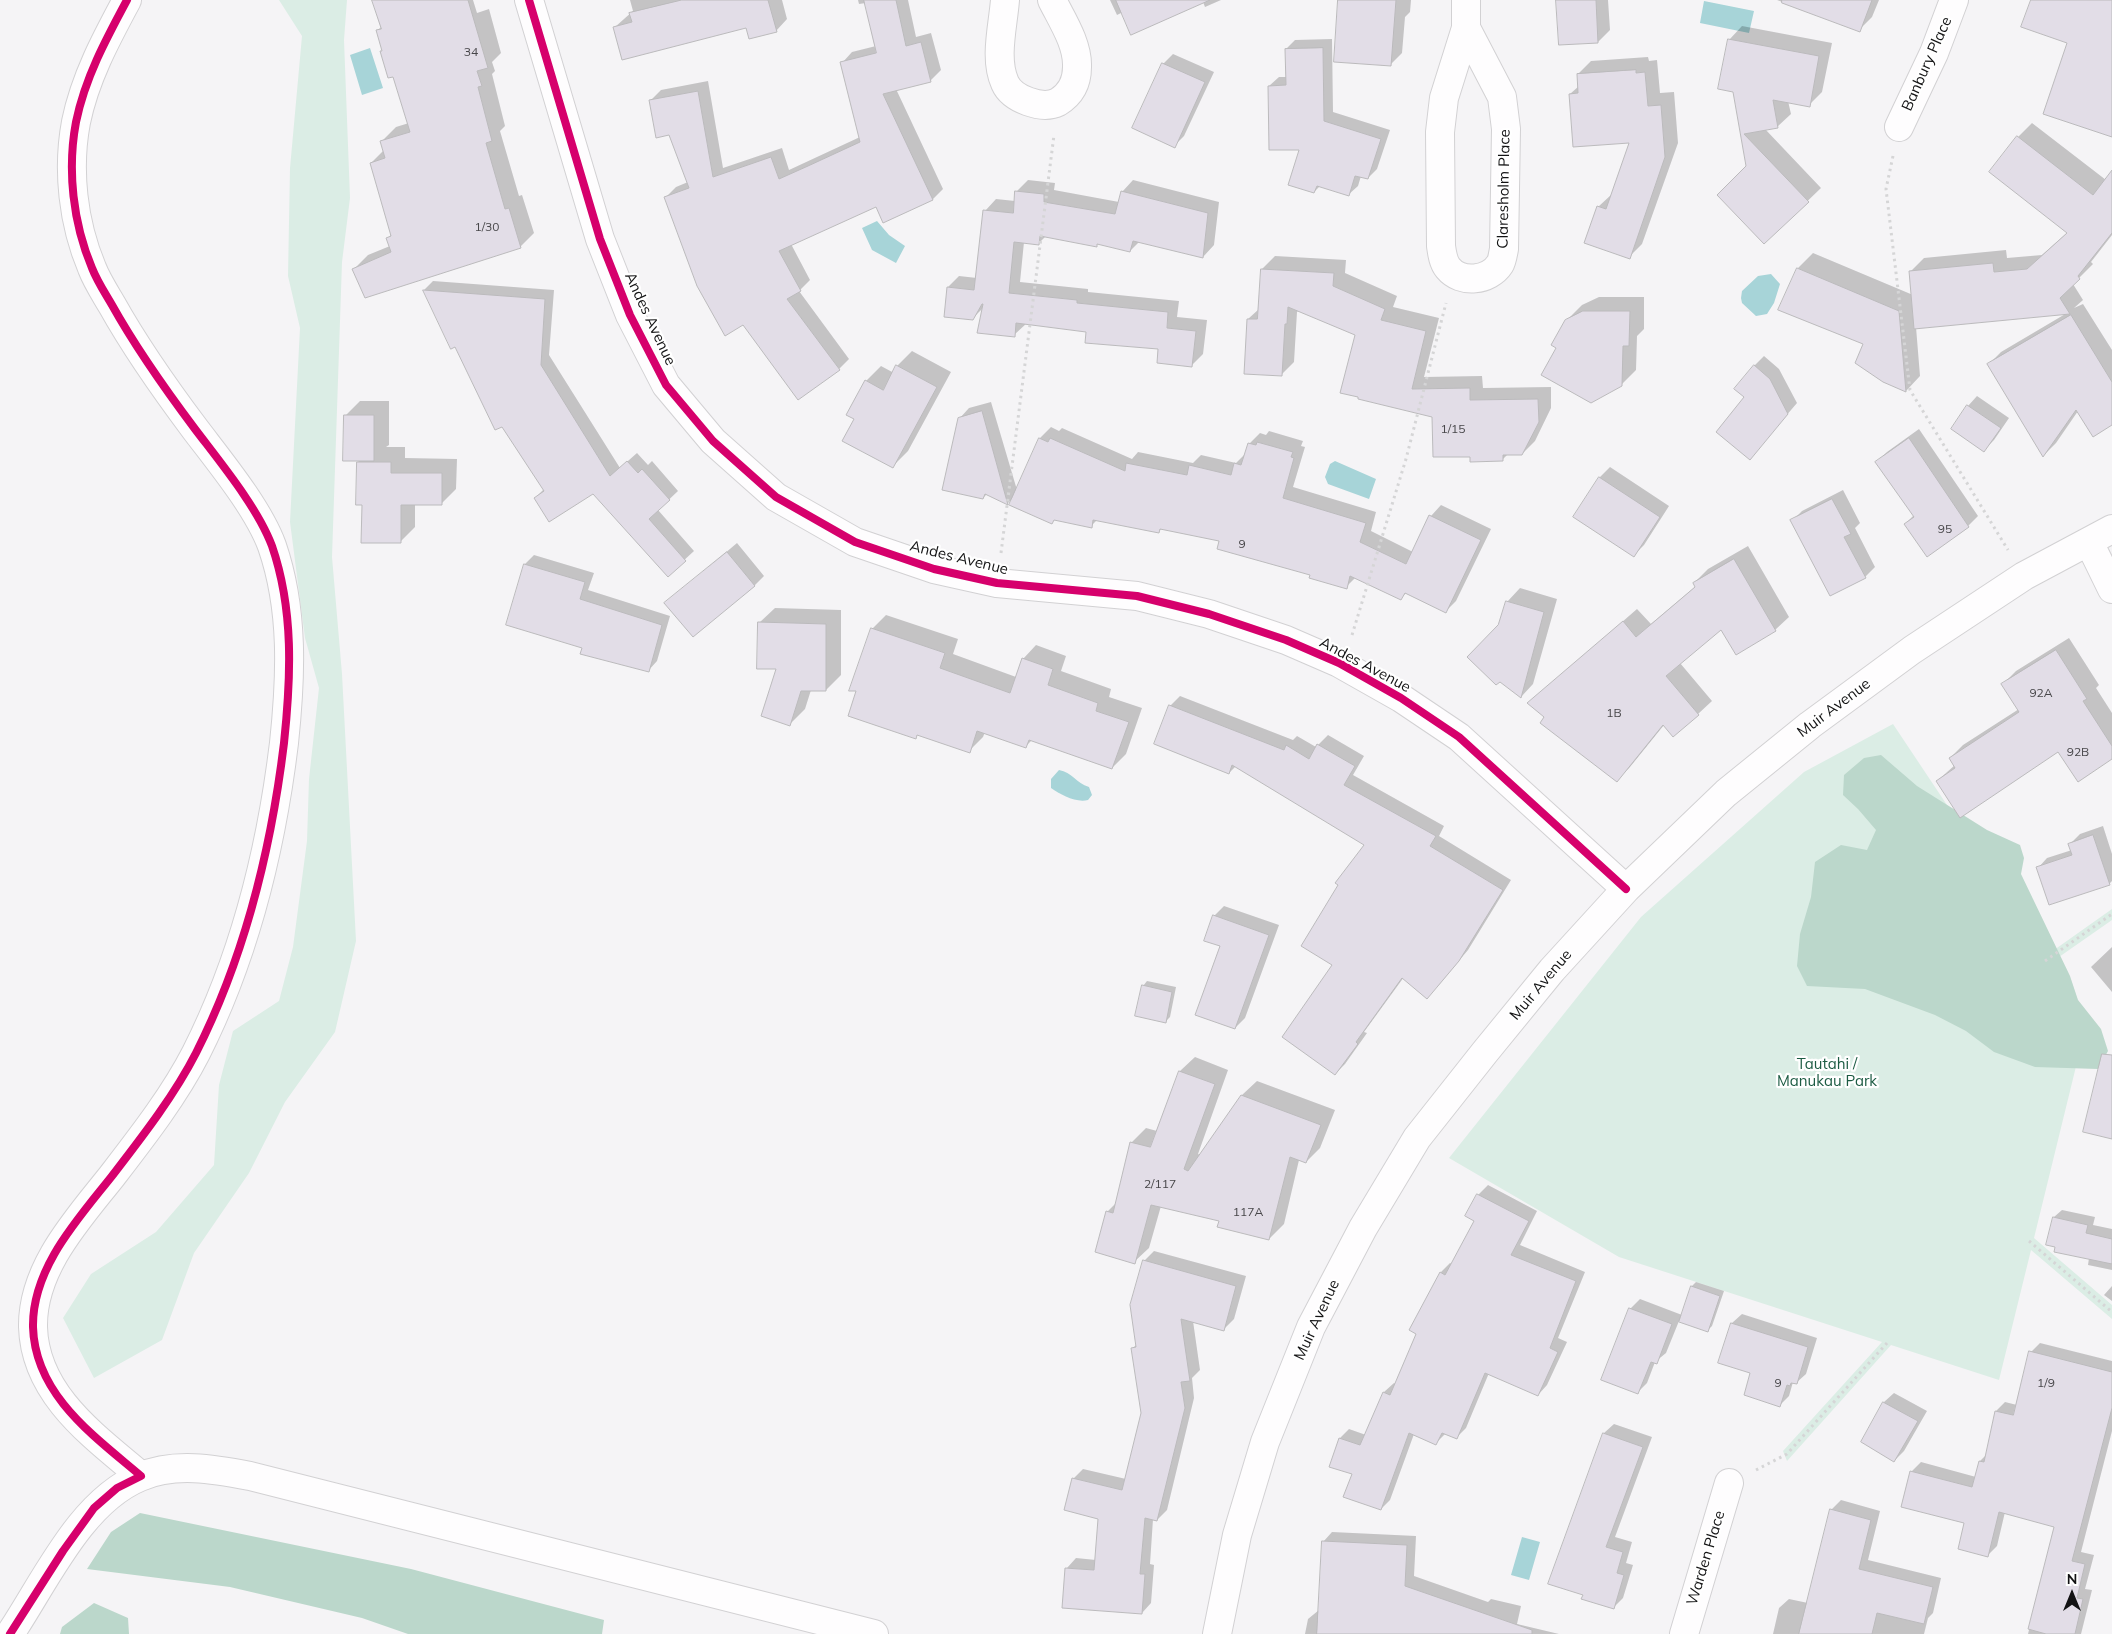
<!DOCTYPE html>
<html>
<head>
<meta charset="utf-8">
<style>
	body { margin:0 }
	#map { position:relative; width:2112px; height:1634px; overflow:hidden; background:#f5f4f6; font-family:Mulish,sans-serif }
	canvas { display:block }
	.north { position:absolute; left:2047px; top:1569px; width:50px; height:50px; -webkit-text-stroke:4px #fff; paint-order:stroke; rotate:0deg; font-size:14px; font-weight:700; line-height:20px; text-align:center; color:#131314 }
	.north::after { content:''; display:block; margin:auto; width:18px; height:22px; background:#131314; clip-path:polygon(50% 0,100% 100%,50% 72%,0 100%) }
</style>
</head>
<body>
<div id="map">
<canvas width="2112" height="1634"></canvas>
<div class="north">N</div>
</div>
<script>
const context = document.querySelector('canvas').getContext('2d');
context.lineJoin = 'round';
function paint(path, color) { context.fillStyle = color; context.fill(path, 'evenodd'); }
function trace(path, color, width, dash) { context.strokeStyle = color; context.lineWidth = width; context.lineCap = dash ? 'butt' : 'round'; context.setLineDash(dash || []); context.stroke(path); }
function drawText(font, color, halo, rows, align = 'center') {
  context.font = font + ' Mulish,sans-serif'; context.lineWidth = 4.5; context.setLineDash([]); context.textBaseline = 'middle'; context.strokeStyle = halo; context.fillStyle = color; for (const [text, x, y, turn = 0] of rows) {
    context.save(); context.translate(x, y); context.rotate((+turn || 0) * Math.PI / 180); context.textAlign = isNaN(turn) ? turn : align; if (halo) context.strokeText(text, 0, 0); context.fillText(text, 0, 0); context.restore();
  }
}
paint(new Path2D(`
	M279,0H347L344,40L350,198L342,262L332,557L342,674L356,941L335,1032L285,1102L249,1173L194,1253L162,1340L94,1378L63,1318L91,1274L156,1232L214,1165L219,1085L233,1031L279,1001L293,947L307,841L309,779L319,688L305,638L290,522L300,328L288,276L290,168L302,36Z
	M1893,724L2047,955L2112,909V920L2049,964L2082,1042L2034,1238L2112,1305V1319L2031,1250L1999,1380L1891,1345L1787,1461L1783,1451L1882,1342L1619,1257L1449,1158L1641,917L1804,772Z`), '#dbede5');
paint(new Path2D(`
	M1881,755L1917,786L1987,830L2020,845L2024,858L2021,874L2070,976L2078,1000L2101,1029L2108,1051L2098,1069L2035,1067L1994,1052L1966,1031L1935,1015L1865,989L1807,986L1797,966L1800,934L1811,897L1815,862L1841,845L1867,850L1876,830L1858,809L1843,795L1844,775L1864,758Z
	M140,1513L411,1569L604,1620L602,1634H408L362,1618L230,1587L87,1569L111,1532Z
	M94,1603L128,1618L129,1634H60L62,1627Z`), '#bbd7cb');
paint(new Path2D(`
	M1704,1L1754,11L1749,33L1700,23Z
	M370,48L383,88L362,95L350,55Z
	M877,221L889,235L905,246L896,263L872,250L862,228Z
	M1771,274L1780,284L1774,303L1767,314L1756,316L1742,303L1741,298L1742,291L1758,276Z
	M1335,461L1376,479L1369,499L1328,484L1325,477L1330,464Z
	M1059,770C1072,772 1076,783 1089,787L1092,795L1088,800C1076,803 1061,795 1051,788V779Z
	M1522,1537L1540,1542L1529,1580L1511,1575Z`), '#a7d4d8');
paint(new Path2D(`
	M374,0H473L477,13L489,9L501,53L492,62L495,71L492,74L505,126L500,131L519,196L522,195L534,233L520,247L354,269L368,255L390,246L388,238L392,234L371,163L384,150L382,141L396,127L409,123L394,76L381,52L383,50L378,30L381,27Z
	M630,0H782L787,19L776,31L747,27H615L633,11Z
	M858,0H908L916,37L931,33L941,70L930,81L896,89L943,189L933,199L884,222L876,205L791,244L810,280L799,291L849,359L839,369L666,197L676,187L688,182L670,134L651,100L661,90L708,81L723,168L782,148L789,170L860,137L842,63L852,52L876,46L866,3L859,4Z
	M1110,0H1221L1205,7L1203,2L1123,12L1117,15Z
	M1339,0H1411L1410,12L1405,17L1402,53L1390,65Z
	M1557,0H1608L1610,30L1598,42Z
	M1777,0H1879L1872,17L1859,30Z
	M1742,26L1832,43L1822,92L1809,105L1788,101L1791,114L1777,127L1765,129L1821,188L1764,243L1748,166L1729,40Z
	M1332,39L1333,112L1390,130L1377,169L1368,178L1361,176L1358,186L1348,195L1320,186L1314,192L1300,149L1269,86L1279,77H1287L1286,49L1295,40Z
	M1173,54L1214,72L1184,136L1174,146L1163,64Z
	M1648,57L1649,61L1657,60L1660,93L1674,92L1678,143L1642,244L1629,257L1598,207L1612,194L1630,141L1570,94L1579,86L1578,74L1591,61Z
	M2032,123L2106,180L2112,172V235L2091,262L2093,264L2073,284L2083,300L2074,308L2083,304L2112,350V424L2078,411L2056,443L2044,455L1989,364L2001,352L2067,313L1916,327L1920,376L1906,391L1798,268L1813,253L1913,295L1910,272L1924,258L2006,250L2007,258L2042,255L2068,232L2018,137Z
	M1028,180L1055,183L1054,190L1119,202L1122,192L1133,180L1219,202L1214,245L1203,257L1140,241L1130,251L1098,243L1097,245L1046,236L1038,244L1024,242L1020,282L1088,289V292L1179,301L1177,317L1207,320L1203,354L1192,365L1160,348L1088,331L1027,323L1014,335L984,307L972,319L948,287L959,276L977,278L985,211L996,199L1015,201L1016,192Z
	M1275,256L1346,260L1345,273L1397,296L1393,307L1439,318L1424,377L1482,376L1483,388L1551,387V408L1535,441L1522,454H1508L1502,460L1471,455L1356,334L1299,310L1297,312L1294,362L1281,375L1248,319L1259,309L1262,269Z
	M433,281L554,290L549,355L620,468L637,453L648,465L652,461L678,491L658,510L694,551L668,575L593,493L535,498L544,489L424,290Z
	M1599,297H1644V329L1637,336L1636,370L1621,385L1558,348L1566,321L1582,305Z
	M912,351L951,372L908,451L893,466L856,418L866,381L881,366L894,373L897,366Z
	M1764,356L1779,369L1797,403L1750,458L1746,396L1754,366Z
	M1977,396L2009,418L1994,440L1984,450L1968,406Z
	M360,401H389V445L386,447H405V458L457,459L456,489L441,504H415V527L400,542L363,504L358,462L360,460L345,416Z
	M991,402L1017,490L1040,438L1051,427L1059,431L1062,428L1132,459L1138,452L1193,463L1201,455L1236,463L1246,453L1249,444L1260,433L1266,435L1269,431L1303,441L1301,446L1305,447L1293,487L1376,512L1371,531L1413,552L1431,516L1441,505L1491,529L1456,601L1445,612L1406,593L1401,598L1356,577L1346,587L1221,541L1162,528L1159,531L1098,519L1091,526L1055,519L1052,522L1013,498L1008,503L987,494L983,498L959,419L969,408Z
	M1919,429L1978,516L1968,526L1905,524L1914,515L1877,462L1887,452Z
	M1610,467L1669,506L1644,545L1634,555L1575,516L1600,477Z
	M1843,490L1860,523L1855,528L1875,567L1865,577L1792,521L1802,511Z
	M737,543L764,576L754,586L666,603Z
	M1748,546L1789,617L1775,630L1721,628L1680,663L1712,701L1698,714L1664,725L1630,767L1617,780L1529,703L1637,609L1651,624L1696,586L1694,583L1708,569Z
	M534,555L594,573L588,590L670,616L657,661L648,671L584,648L507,624L525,564Z
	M1520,588L1557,599L1533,684L1521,697L1499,626L1507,602Z
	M775,608L841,610V675L826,690H811L805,709L790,724L778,668L759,623Z
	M886,615L958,639L953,654L1016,677L1023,659L1036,645L1066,656L1061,671L1111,689L1109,697L1142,708L1126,754L1112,768L1032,740L1026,746L985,732L983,737L969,751L918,734L915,737L858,690H851L873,628Z
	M2069,638L2099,685L2096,688L2112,713V757L2059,751L1937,781L1955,765L1950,758L1963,745L2019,709L2003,684L2016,671Z
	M1180,696L1293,740L1297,736L1316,747L1328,735L1364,756L1353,775L1444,826L1439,836L1511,880L1468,950L1437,987L1404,977L1364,1032L1367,1033L1345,1064L1335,1074L1334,965L1366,844L1236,766L1229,773L1170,706Z
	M2103,826L2112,854V881L2109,884L2038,868L2047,858L2072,850L2070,844L2080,834Z
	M1224,906L1279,925L1245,1018L1235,1028L1214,916Z
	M2112,947V992L2091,967Z
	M1147,981L1176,987L1170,1017L1165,1022L1143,986Z
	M1195,1057L1228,1070L1198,1154L1200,1155L1242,1095L1257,1081L1335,1110L1320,1148L1306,1162L1299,1160L1284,1224L1269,1239L1220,1220L1161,1206L1149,1248L1134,1262L1107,1212L1116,1203L1131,1143L1146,1128L1157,1131L1180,1071Z
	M1488,1185L1537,1211L1520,1245L1585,1272L1558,1338L1567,1342L1547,1385L1538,1395L1489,1373L1466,1428L1456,1438L1446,1433L1436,1443L1414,1434L1390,1500L1381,1509L1353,1473L1340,1438L1349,1429L1366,1435L1384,1392L1394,1383L1396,1384L1441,1272L1450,1263L1452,1264L1475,1220L1478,1195Z
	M2062,1210L2095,1217L2093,1225L2112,1229V1270L2088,1265L2089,1258L2054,1217Z
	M1154,1251L1246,1276L1234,1319L1224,1329L1193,1321L1200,1370L1192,1378L1194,1398L1167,1510L1157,1520L1153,1519L1150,1564L1154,1565L1151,1603L1142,1613L1067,1568L1076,1558L1096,1560L1100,1518L1073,1479L1083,1469L1126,1479L1142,1413L1133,1348L1137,1344L1144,1261Z
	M1696,1282L1724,1291L1712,1326L1708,1330L1679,1321L1666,1353L1655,1362L1647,1383L1637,1393L1630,1309L1640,1299L1682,1315L1692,1286Z
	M2112,1286V1301L2104,1295Z
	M1742,1314L1817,1338L1806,1374L1796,1383L1793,1382L1789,1396L1780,1405L1752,1373L1732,1323Z
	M2040,1343L2112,1361V1431L2081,1552L2094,1555L2085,1589L2092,1590L2081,1634H2028L2055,1526L2005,1512L1997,1546L1988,1555L1965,1522L1902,1506L1912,1471L1921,1462L1976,1477L1980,1461L1987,1454L1996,1411L2005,1402L2017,1405L2031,1352Z
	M1894,1393L1927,1411L1904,1451L1894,1461L1862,1441L1884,1402Z
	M1614,1424L1652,1437L1615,1537L1632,1542L1626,1563L1633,1565L1623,1598L1613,1608L1584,1594L1550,1583L1604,1433Z
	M1841,1500L1880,1511L1868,1560L1941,1578L1933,1613L1928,1618L1924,1634H1773L1779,1608L1789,1599L1808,1603L1831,1510Z
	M1332,1532L1416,1536L1414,1576L1488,1602L1491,1599L1521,1606L1517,1624L1559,1634H1305L1308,1619L1319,1610L1323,1542Z`), '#0003');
const building = new Path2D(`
	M372,0H468L488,68L477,71L482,86L478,87L492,141L486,143L505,209L509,208L521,248L365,298L352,269L391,252L386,238L391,236L370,163L385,158L380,141L410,132L393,77L388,78L380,51H382L376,30L381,29Z
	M682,0H768L777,32L749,39L746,28L622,60L613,27L632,22L629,13Z
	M864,0H896L906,46L921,42L931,82L883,94L933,200L883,223L876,207L779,251L801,291L787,299L840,370L798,400L743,325L725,336L697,286L664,197L689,188L669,135L656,138L649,100L698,91L713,177L771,157L779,179L808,166L860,142L840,62L876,53Z
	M1116,0H1210L1131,35Z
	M1338,0H1396L1391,66L1334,62Z
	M1556,0H1596L1598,43L1559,45Z
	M1782,0H1872L1860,32L1782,3Z
	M2031,0H2112V137L2043,114L2067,43L2021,27Z
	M1728,39L1819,56L1810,107L1773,100L1778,128L1744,134L1809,202L1764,244L1717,195L1746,166L1733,92L1718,89Z
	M1323,48L1324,121L1381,139L1368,179L1355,176L1349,196L1317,186L1314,193L1288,185L1299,150H1269L1268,86L1286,85L1285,49Z
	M1162,63L1205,82L1175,148L1132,128Z
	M1636,70V73L1645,72L1648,106L1661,105L1665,157L1630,259L1584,243L1597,206L1606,209L1629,143L1573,147L1569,94L1578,93L1577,74Z
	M2017,136L2093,195L2112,170V233L2078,276L2080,279L2060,298L2070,314L1914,329L1909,271L1993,263L1994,272L2027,269L2067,233L1989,172Z
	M1015,191L1044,194V202L1115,214L1121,191L1208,213L1203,258L1133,241L1130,252L1097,244V247L1040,236L1039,245L1014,242L1009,293L1077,300V303L1168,312L1167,328L1196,331L1192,367L1157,363L1158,349L1085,343L1086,332L1016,323L1015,337L977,333L983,304H982L973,320L944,317L947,287L974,290L983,210L1013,213Z
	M1797,268L1899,311L1906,392L1883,382L1855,363L1863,344L1778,310Z
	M1261,269L1334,273L1333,286L1385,309L1381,320L1426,331L1412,389L1470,388V400L1538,399L1539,422L1522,455H1503V461L1470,462V457H1433L1432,417L1358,399V397L1340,393L1355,335L1288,307L1287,324H1285L1282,376L1244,374L1247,319H1257Z
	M423,290L545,299L541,365L610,476L627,461L638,473L642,469L670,500L649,519L686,561L668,577L593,494L549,522L534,498L544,491L502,427L495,430L455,347L451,349Z
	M1583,311H1630L1629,346H1623L1622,386L1591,403L1541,375L1556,348L1551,345L1565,320Z
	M2071,315L2112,382V425L2093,437L2076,410L2043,457L1987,364Z
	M896,365L937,387L893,468L842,441L854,419L846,415L865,380L883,390Z
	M1754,365L1770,379L1788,414L1750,460L1716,432L1744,397L1734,389Z
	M1967,405L2001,428L1984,452L1951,429Z
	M982,411L1008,505L985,494L983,499L942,490L958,418Z
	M344,415H374V461H343Z
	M1039,438L1048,442L1050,438L1125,471L1126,463L1187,475L1189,465L1231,475L1234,463L1241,465L1248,443L1256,445L1257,442L1293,452L1291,457L1294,458L1283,498L1366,523L1360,542L1406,564L1429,515L1481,540L1446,613L1405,593L1401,600L1350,576L1347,589L1309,578L1310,575L1217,549L1219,541L1160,529L1159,533L1093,520L1092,528L1054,520L1052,524L1009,505Z
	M1909,438L1969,527L1927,557L1904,524L1914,517L1875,462Z
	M357,462H391V473H442V505H401V543H361L362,505H356Z
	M1599,477L1660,517L1634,557L1573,517Z
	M1832,499L1851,534L1844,537L1866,578L1830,596L1790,520Z
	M727,552L755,586L693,637L664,603Z
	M1734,559L1776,631L1736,655L1721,630L1666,676L1699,715L1673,737L1663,725L1617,782L1540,723L1544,717L1527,703L1623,621L1636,637L1695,587L1693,583Z
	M524,564L585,582L580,599L662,625L649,672L580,654L582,648L506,625Z
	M1506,601L1544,612L1521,698L1500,682L1496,685L1467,657L1498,625Z
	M758,622L826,624V691H801L790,726L761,716L776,669H757Z
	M871,628L945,653L940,668L1010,693L1022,658L1053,669L1048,685L1098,703L1096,711L1129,722L1112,769L1029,740L1026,748L977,731L970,753L917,735L916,739L848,716L856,691H849Z
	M2056,650L2087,699L2083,701L2112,746V759L2078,782L2058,752L1960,818L1936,781L1955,768L1949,758L2019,712L2001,684Z
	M1169,705L1284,750L1286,745L1309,759L1317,744L1355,766L1344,785L1436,836L1430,846L1503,890L1459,961L1427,999L1402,978L1356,1042L1358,1044L1335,1075L1282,1037L1332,965L1301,946L1338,885L1335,883L1364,845L1232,765L1229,774L1154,744Z
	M2093,835L2110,885L2049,905L2036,867L2072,855L2068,844Z
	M1213,915L1269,935L1235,1029L1195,1015L1220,946L1204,941Z
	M1142,985L1172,992L1166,1023L1135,1016Z
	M2102,1054L2112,1055V1139L2083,1132Z
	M1179,1071L1215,1084L1184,1169L1188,1171L1241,1095L1321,1125L1306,1163L1290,1157L1269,1240L1217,1227L1219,1221L1151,1205L1135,1264L1095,1252L1106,1211L1113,1213L1130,1142L1150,1147Z
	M1477,1194L1529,1221L1511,1255L1576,1281L1550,1348L1558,1352L1538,1396L1485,1373L1457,1439L1442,1433L1436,1445L1409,1433L1381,1510L1343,1497L1352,1474L1329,1467L1339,1438L1360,1445L1383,1392L1390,1395L1416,1334L1409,1330L1440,1272L1445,1275L1474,1221L1465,1216Z
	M2053,1217L2088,1225L2086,1233L2112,1239V1264L2054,1252L2055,1247L2046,1245Z
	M1143,1260L1236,1286L1224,1331L1181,1319L1190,1381L1181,1382L1185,1408L1157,1521L1145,1518L1140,1574H1145L1142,1614L1062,1608L1065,1568L1094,1570L1098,1519L1064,1510L1072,1478L1122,1490L1141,1413L1131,1348L1136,1347L1130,1305Z
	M1691,1286L1720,1296L1708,1332L1679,1322Z
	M1629,1308L1672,1324L1657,1364L1651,1362L1638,1394L1601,1380Z
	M1731,1323L1808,1347L1797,1384L1791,1383L1790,1386L1787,1385L1780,1407L1744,1395L1750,1373L1718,1363Z
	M2029,1351L2112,1372V1408L2072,1561L2085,1564L2077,1598L2083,1599L2075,1634H2046L2028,1629L2054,1527L1999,1512L1988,1557L1958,1549L1964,1523L1901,1507L1910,1471L1972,1487L1979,1461L1984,1462L1995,1411L2013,1415Z
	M1883,1402L1918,1421L1894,1462L1861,1442Z
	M1603,1433L1643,1447L1606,1547L1623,1552L1617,1573L1624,1575L1614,1609L1581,1599L1583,1595L1548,1584Z
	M1830,1509L1871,1520L1859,1569L1933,1587L1924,1624L1877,1613L1872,1634H1799Z
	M1322,1541L1407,1545L1405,1586L1532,1630V1634H1317Z`);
paint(building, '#e2dde7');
trace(building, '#bbbabc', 1);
const minor = new Path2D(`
	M127,0C106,39 85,78 76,122C67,170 73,223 92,268C97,281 105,293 112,305C136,348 165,389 195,429C220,462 258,508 272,546C294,610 291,677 284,743C271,850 245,956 196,1053C174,1096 142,1137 112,1176C78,1219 32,1268 33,1327C35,1395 94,1436 141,1476
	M529,0L600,239L630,315L666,385L713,441L776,497L855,542L934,569L997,583L1137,596L1209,614L1286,640L1339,663L1401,698L1459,737L1626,889
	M1005,0C1003,26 994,59 1005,83C1012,99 1042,110 1058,102C1071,94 1077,82 1077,67C1078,44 1062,20 1052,0
	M1466,28L1502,97L1506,129L1504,249C1503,254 1502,261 1500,264C1489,281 1461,284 1448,268C1443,262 1442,253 1441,246L1440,132L1444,98L1466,28V0
	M1899,127L1934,53L1954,0
	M2089,542L2112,589
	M10,1634C45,1582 80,1502 140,1477C174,1462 214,1469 250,1476L874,1634
	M1217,1634L1237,1535L1265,1442L1311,1327L1363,1228L1417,1138L1485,1052L1552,970L1626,889L1726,793L1810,725L1912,650L2024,576L2112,529
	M1684,1634L1729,1483`);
trace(minor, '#d2d1d3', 30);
trace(new Path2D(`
	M1893,156L1886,189L1910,390L2008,550
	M1001,553L1054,135
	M1352,635L1406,459L1446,303
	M2045,961L2112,914
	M2029,1241L2112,1312
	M1756,1470L1787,1454L1887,1343`), '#d5d5d6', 3, [2.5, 4]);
trace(minor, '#fefdfe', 28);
trace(new Path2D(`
	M529,0L600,239L630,315L666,385L713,441L776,497L855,542L934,569L997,583L1137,596L1209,614L1286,640L1339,663L1401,698L1459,737L1626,889
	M10,1634L63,1551L94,1508L117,1488L141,1476C94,1436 35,1395 33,1327C32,1268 78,1219 112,1176C142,1137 174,1096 196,1053C245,956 271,850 284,743C291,677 294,610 272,546C258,508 220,462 195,429C165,389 136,348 112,305C105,293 97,281 92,268C73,223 67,170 76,122C85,78 106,39 127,0`), '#d6006c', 8);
drawText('12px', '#474649', null, [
	["34",471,52],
	["1/30",487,227],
	["1/15",1453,429],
	["95",1945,529],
	["9",1242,544],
	["92A",2041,693],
	["1B",1614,713],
	["92B",2078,752],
	["2/117",1160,1184],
	["117A",1248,1212],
	["9",1778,1383],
	["1/9",2046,1383]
]);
drawText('15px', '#131314', '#fff', [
	["Banbury Place",1927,64,-66],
	["Claresholm Place",1504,189,-89],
	["Andes Avenue",650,319,65],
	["Andes Avenue",959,558,14],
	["Andes Avenue",1365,665,28],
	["Muir Avenue",1834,708,-37],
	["Muir Avenue",1541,985,-50],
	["Muir Avenue",1317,1320,-65],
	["Warden Place",1706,1558,-73]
]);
drawText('15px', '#1c5b43', '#fff', [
	["Tautahi /",1827,1064],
	["Manukau Park",1827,1081]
]);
</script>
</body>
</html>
